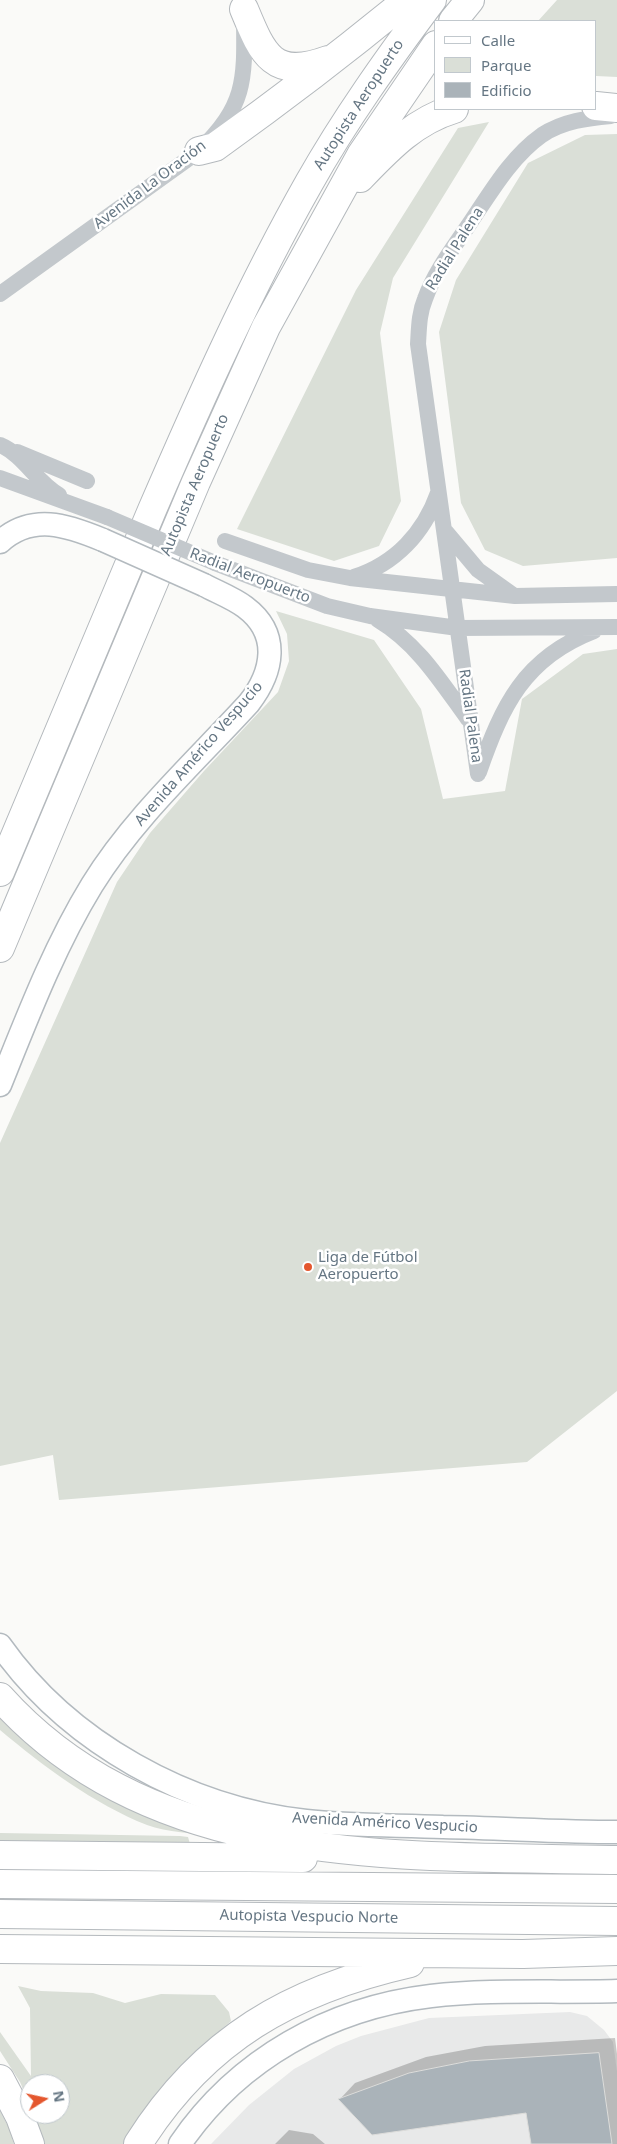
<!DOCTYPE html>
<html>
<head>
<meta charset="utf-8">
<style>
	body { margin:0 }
	#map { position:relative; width:617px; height:2144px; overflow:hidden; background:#fafaf8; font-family:"Noto Sans",sans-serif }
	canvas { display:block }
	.legend { position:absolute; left:434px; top:20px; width:162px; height:90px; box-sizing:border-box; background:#fff; border:1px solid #c1c8cd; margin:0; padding:6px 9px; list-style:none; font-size:15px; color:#657683 }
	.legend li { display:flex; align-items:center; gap:10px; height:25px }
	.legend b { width:25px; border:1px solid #c1c8cd }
	.north { position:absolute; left:20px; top:2074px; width:50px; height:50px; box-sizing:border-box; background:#fff; border:1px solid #c1c8cd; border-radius:50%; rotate:80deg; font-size:14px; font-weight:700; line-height:20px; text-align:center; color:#657683 }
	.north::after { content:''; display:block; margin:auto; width:18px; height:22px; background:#e4572e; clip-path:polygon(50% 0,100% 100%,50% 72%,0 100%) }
</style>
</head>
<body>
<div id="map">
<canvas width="617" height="2144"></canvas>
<ul class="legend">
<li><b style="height:6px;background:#fff"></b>Calle</li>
<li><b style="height:14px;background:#dadfd7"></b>Parque</li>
<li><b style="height:14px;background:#aab3b9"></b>Edificio</li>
</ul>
<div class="north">N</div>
</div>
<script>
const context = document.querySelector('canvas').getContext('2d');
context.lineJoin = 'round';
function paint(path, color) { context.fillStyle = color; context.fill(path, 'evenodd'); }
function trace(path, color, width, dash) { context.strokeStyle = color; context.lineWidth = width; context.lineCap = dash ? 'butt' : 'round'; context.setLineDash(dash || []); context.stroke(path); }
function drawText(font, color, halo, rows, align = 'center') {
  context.font = font + ' "Noto Sans",sans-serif'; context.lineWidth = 5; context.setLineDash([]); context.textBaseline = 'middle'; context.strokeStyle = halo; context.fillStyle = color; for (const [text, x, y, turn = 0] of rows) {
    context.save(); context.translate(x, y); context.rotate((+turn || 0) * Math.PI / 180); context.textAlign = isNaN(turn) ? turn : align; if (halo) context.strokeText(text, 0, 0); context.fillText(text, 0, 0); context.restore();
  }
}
paint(new Path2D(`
	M570,2012L587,2016L604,2030L613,2042L617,2071V2144H211L249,2105L294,2069L336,2046L361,2036L429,2018Z`), '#e8e9e9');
paint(new Path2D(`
	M557,0H617V77L596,76V21H538Z
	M489,122L393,278L380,333L401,501L379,546L334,561L237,529L356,290L458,128Z
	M617,134V558L523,566L485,550L461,503L439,332L456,280L528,163L585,135Z
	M276,611L374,640L421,709L443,799L505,791L522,699L583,654L617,649V1391L527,1462L59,1500L53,1455L0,1466V1143L117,882L150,833L204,771L278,692L289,661L287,634Z
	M0,1708L215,1835C194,1834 167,1832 147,1825C94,1804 44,1767 0,1730Z
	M0,1833L180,1836L188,1837L190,1844L0,1843Z
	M18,1986L41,1991L93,1993L125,2003L161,1994L215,1995L229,2012L231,2021C189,2056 160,2101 127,2144H45L34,2114H60V2084H30V2105L20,2082L0,2051V2032L31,2076L30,2008Z
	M0,2111L9,2128L14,2144H0Z`), '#dadfd7');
paint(new Path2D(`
	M615,2038L617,2054V2144H532L527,2112L340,2099L355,2083L426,2057L485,2046Z
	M289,2130L313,2134L325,2144H275Z`), '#0003');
const building = new Path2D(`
	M599,2053L612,2144H531L526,2113L372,2135L338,2099L409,2073L469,2061Z`);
paint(building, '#aab3b9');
trace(building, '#dcdcda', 1);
const secondary = new Path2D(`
	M0,542C32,513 67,525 103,540
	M0,1085C27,1018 54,947 92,885C134,817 196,761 249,703C273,672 281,634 245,607C233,598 217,592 204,585
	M0,1645C69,1743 188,1808 306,1821C351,1826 398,1825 443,1827C501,1828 559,1832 617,1832
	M180,2144C238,2059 330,2008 431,1996C492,1989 555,1993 617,1991`);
const highway = new Path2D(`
	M244,9C263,55 273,80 328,60
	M453,21L470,0
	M596,106L617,108
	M199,151L215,147C281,100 345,51 407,0
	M360,178C388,149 414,121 454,109
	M0,872C51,751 101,630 152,510C200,399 249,289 309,183C345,119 388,59 432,0
	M0,948L196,482L266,327L361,155L436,45
	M0,1697C156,1871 405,1855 617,1860
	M0,1855L303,1858
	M0,1884L617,1889
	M0,1914L617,1921
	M0,1949L523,1954L617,1951
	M0,2079L20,2117L30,2144
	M138,2144C204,2039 291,1990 410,1963`);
trace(secondary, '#b3babf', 25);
trace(highway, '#b4b9bd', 30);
trace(new Path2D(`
	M0,294L199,151C245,106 245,82 244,21
	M0,445C24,455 36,482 59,495
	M17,452L87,481
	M0,478L107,517
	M446,532L478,570L513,595
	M225,541L308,570L350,578L515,596L617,594
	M215,563L327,606L370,616L458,628L617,627
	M354,577C395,564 424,533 438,493
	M378,620C418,644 441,682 468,719
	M479,772C502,706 524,658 594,631
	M478,774L418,344C419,328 419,313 425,299C435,271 454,247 470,223C491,192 511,157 542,135C563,121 588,118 611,116`), '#c3c8cc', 16);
trace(secondary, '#fff', 22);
trace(highway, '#fff', 28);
const secondaryBridge = new Path2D(`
	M103,540L204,585`);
trace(secondaryBridge, '#b3babf', 25, []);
trace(new Path2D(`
	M107,517L215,563`), '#c3c8cc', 16);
trace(secondaryBridge, '#fff', 22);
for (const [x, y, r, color] of [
	[308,1267,5,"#e4572e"]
]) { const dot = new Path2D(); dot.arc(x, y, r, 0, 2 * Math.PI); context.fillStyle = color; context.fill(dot); trace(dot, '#fff', 2); }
drawText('15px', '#657683', '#fff', [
	["Autopista Aeropuerto",359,105,-57],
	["Avenida La Oración",150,185,-37],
	["Radial Palena",455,249,-58],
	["Autopista Aeropuerto",195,485,-67],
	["Radial Aeropuerto",250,576,21],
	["Radial Palena",470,716,82],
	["Avenida Américo Vespucio",199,754,-49],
	["Avenida Américo Vespucio",385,1823,3],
	["Autopista Vespucio Norte",309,1917,1]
]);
drawText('15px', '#657683', '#fff', [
	["Liga de Fútbol",318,1258],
	["Aeropuerto",318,1275]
], 'left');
</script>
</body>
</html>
